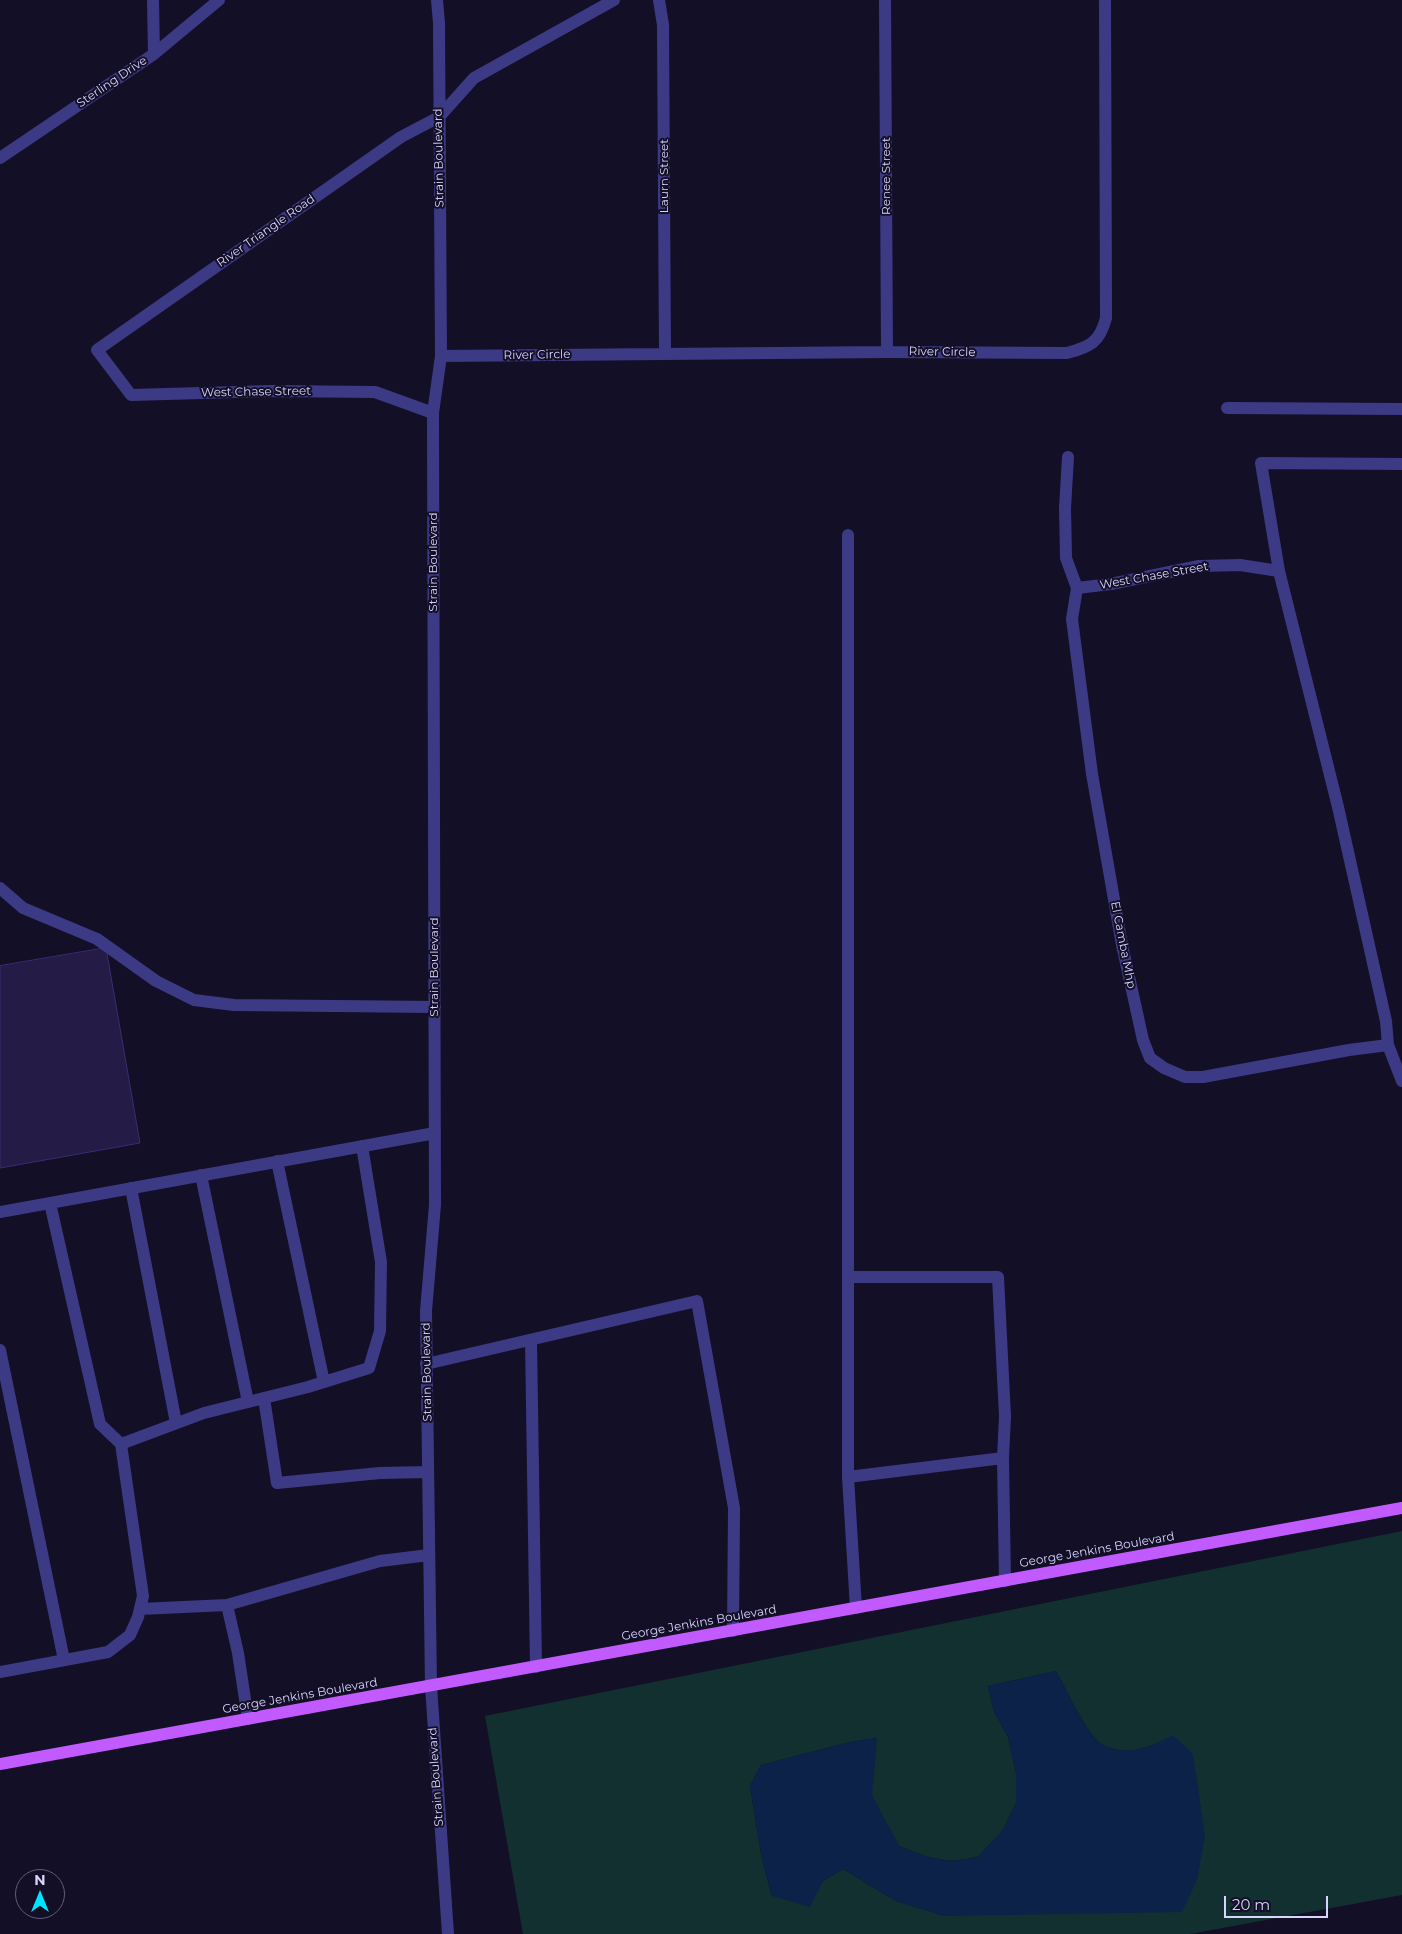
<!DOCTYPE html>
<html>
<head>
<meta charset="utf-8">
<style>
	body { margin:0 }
	#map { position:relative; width:1402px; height:1934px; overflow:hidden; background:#130f26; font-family:Montserrat,sans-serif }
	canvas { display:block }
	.north { position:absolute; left:15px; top:1869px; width:50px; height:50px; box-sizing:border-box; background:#130f26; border:1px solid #625e7d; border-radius:50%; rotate:0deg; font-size:14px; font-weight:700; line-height:20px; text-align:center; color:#d9d4ff }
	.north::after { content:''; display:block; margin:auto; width:18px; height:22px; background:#00e5ff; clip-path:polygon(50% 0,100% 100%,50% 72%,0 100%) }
	.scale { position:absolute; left:1224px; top:1896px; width:104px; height:22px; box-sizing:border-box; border:2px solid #d9d4ff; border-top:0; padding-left:6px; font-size:15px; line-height:18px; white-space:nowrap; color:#d9d4ff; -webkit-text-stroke:4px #130f26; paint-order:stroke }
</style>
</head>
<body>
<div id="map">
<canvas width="1402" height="1934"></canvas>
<div class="north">N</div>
<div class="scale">20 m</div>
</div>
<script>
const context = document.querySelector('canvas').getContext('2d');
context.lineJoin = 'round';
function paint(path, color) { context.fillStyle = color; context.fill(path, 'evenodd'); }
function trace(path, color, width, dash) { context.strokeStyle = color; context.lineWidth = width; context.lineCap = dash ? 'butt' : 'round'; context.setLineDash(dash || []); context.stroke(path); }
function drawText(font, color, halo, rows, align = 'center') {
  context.font = font + ' Montserrat,sans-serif'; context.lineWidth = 4; context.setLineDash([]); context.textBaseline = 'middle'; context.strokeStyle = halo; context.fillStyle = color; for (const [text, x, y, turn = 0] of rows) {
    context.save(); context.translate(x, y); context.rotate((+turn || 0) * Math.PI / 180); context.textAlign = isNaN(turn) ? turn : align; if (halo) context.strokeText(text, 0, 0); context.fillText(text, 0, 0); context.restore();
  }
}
paint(new Path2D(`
	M1402,1531V1895L1190,1934H523L485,1716ZM1056,1671C1065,1687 1089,1739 1103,1745C1127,1757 1152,1747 1173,1736L945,1916L896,1901L843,1869L823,1881L772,1896L762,1860L750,1786L761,1765L850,1742L876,1738L871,1795L899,1846L927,1857L952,1861L978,1857L1003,1830L1016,1803V1773L1008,1737L994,1712L988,1686Z`), '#12302f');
paint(new Path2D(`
	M1056,1671C1065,1687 1089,1739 1103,1745C1127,1757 1152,1747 1173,1735L1193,1754L1205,1836L1197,1880L1182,1912L945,1916L896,1901L843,1869L823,1881L810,1907L772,1896L762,1860L750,1786L761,1765L850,1742L877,1738L872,1795L899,1846L927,1857L952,1861L978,1857L1003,1830L1016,1803V1773L1008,1737L994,1712L988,1686Z`), '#0c2248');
const building = new Path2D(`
	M106,948L140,1143L0,1168V966Z`);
paint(building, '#241b47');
trace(building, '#3b2d73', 1);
trace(new Path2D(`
	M153,0L154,54
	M437,0L439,23L441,356L433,413L435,1205L426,1311L431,1686L448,1934
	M659,0L663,25L665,353
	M885,0L887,352
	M0,158L154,54L219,0
	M441,356L887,352L1067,353C1090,347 1100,342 1106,318L1105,0
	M1227,408L1402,409
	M433,413L375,392L272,391L131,395L97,350L401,137L439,117L474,78L614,0
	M1068,457L1065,508L1066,558L1077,588L1072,619L1092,774L1122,945L1143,1040L1150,1058L1164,1068L1185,1077H1203L1349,1050L1388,1045
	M1402,464L1261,463L1279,571L1338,807L1386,1021L1388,1045L1402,1081
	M848,535V1477L856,1608
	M1077,588L1111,584L1199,566L1240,565L1279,571
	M0,888L23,908L97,939L156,981L194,1000L234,1005L435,1007
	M277,1161L324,1382
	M201,1175L248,1402
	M131,1188L176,1423
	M50,1203L100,1424L121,1444
	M0,1212L435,1133
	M848,1277H998L1005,1416L1003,1458L1005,1581
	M531,1340L536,1667
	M0,1350L64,1660
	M426,1364L697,1301L734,1508L733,1631
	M264,1398L277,1483L380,1473L428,1472
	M848,1477L1003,1458
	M227,1605L380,1561L429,1555
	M140,1609L227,1605L238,1653L248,1719
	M0,1672L108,1652L130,1635L138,1617L143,1596L121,1444L204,1413L308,1387L369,1368L380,1331L381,1262L362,1146`), '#3d3a85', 12);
trace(new Path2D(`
	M0,1764L1402,1508`), '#c25bff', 12);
drawText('12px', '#d9d4ff', '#130f26', [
	["Sterling Drive",112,82,-34],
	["Strain Boulevard",439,158,-91],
	["Laurn Street",664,176,-90],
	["Renee Street",886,176,-90],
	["River Triangle Road",266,231,-35],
	["River Circle",942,352,1],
	["River Circle",537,355,-1],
	["West Chase Street",256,392,-1],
	["Strain Boulevard",433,562,-90],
	["West Chase Street",1154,576,-10],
	["El Camba Mhp",1123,945,79],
	["Strain Boulevard",434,967,-90],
	["Strain Boulevard",427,1372,-91],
	["George Jenkins Boulevard",1097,1550,-10],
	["George Jenkins Boulevard",699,1623,-10],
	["George Jenkins Boulevard",300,1696,-10],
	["Strain Boulevard",436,1777,-94]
]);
</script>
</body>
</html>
